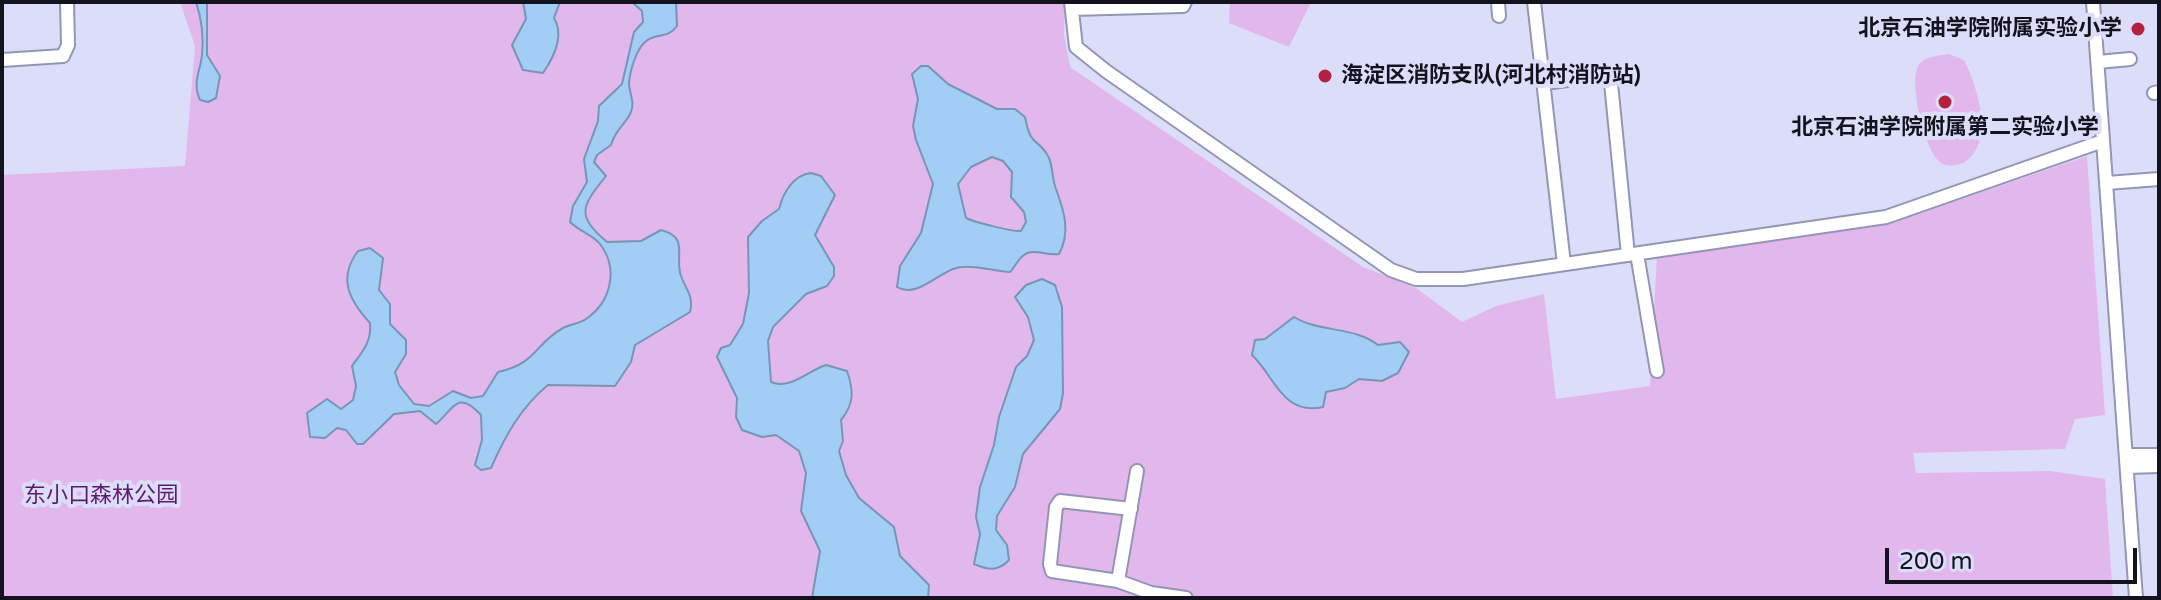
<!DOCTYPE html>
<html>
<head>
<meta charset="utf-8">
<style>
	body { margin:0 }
	#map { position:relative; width:2161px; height:600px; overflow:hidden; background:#dcdef9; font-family:"Varela Round",sans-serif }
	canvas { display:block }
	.frame { position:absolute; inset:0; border:4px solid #13131f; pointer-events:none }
	.scale { position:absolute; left:1885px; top:548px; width:252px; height:36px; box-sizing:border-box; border:4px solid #13131f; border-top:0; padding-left:10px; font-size:24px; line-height:28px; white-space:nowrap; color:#13131f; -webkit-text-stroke:6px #dcdef9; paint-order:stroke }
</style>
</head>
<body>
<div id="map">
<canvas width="2161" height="600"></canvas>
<div class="frame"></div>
<div class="scale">200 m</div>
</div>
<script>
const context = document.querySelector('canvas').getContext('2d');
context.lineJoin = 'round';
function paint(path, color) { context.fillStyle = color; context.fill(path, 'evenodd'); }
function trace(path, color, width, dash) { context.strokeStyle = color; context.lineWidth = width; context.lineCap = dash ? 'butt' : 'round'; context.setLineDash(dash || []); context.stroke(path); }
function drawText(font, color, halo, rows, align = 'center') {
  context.font = font + ' "Varela Round","Noto Sans SC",sans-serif'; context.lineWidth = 8; context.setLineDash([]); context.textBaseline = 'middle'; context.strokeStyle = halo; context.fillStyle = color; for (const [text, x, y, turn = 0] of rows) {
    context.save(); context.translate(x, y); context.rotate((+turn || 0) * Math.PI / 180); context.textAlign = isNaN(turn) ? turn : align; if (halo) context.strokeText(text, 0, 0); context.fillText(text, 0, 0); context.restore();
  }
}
paint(new Path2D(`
	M180,2H1065L1064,34L1070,67L1363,267L1416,288L1462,322L1496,306L1544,294L1556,399L1650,386L1657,254L1892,223L2087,156L2105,415L2075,419L2065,449L1913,453L1916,473L2050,471L2105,479L2113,598H2V175L185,166L195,46Z
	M1230,2H1311L1289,47L1229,23Z
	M1949,54L1964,60C1978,88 1995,142 1965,162C1957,166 1948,167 1941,163C1925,152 1910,88 1917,69C1921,56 1938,56 1949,54Z`), '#e2b7ec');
const water = new Path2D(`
	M196,2H207V55L220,76L216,98L208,102L200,100C192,82 200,73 202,55C204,36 202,20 196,2Z
	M523,2H560L554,18C565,36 554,57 543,73L523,70L512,45L526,19Z
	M632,2H676L677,26C667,40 656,32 645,42C636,50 630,71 629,83C629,93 636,103 630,114C624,126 615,130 611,145L597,155L594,162L606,176C582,206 575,215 607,242L641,241L661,230C690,237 674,257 681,276C686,290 694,296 690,312L635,345L631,362L615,386L548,385C521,407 505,436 491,468L481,470L475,465L482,440L481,415C457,389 454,409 436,424L420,411L394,414L363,444H357L346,430L337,428L325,438L310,437L307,413L327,399L341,409L353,400L356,386L352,366C362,352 372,342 370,323C350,301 337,279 358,251L370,248L383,258L379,290L390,304V324L406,340V354L395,372L399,385L414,404L429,406L453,391L471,398L483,396L498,372C538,363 534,344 563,328C570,324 579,324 586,319C611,302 619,269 600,244C593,235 579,231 570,222L573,206L587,182L584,159L598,121L599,106L622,84L634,32L643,22L642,11Z
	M921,66H928L948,84L997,109H1015L1025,117C1031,150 1039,137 1049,158C1053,167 1052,179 1056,189C1064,211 1071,232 1059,254C1047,256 1033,248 1024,255C1018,259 1015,267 1010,272C992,271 969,263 953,269C935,276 915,298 897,287L900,266L921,233L933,184L916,140L913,126L918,99L912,74ZM992,157L1003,161L1012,172L1011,197L1024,212L1026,222L1021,231C1013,232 974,222 966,218L958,184L971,167Z
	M811,173L821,176L835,195L815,235L834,267V276L827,286L806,294L773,327L768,341L771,382C791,390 807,371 826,365L847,371C854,391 854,404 841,420L843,441L839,451L846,475L859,498L894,527L900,556L929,585L928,598H812L820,551L801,511L806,473L799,451L776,435L762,437L742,430L736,417L737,398L717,357L721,348L730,345L743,324L749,293L748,237L762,221L779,209C783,193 793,175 811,173Z
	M1042,279L1055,285L1062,307L1063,393L1060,409L1023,454L1015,487L997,516L996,530L1007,545L1009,560C998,572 988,570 974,564L980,534L976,517L980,487L994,445L999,417L1016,367L1027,356L1034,340L1028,317L1015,297L1026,285Z
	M1294,317C1320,333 1354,326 1378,345L1400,342L1409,352L1398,373L1382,381L1359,379L1345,388L1326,392L1323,407C1282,416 1274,375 1252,355L1255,340L1265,339Z`);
paint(water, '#a2cef5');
trace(water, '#7796b5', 2);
const minor = new Path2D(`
	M1071,2L1076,47L1106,71L1391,270L1416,279H1463L1886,217L2103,141
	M1498,2L1499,16
	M1534,2L1564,264
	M2093,2L2136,598
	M1072,9L1183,6L1185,2
	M2,60L63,56L68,45L67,2
	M2098,62L2130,59
	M1545,83L1604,75L1611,83L1628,255
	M2154,93L2159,92
	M2107,183L2159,179
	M1637,254L1657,371
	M2126,455H2159
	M2127,467L2159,466
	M1131,509L1060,501L1056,507L1050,564L1052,571L1118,581L1151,593L1186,598
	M1118,581L1137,471`);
trace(minor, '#9395b5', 16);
trace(minor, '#fff', 12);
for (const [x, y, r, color] of [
	[2138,29,8,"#b32041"],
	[1325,76,8,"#b32041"],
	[1945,102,8,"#b32041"]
]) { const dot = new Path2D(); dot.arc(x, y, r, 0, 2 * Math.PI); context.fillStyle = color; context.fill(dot); trace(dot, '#dcdef9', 3); }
drawText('bold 22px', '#13131f', '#dcdef9', [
	["北京石油学院附属实验小学",2122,29],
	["海淀区消防支队(河北村消防站)",1341,76,"left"],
	["北京石油学院附属第二实验小学",1945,128,"center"]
], 'right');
drawText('22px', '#5f186f', '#dcdef9', [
	["东小口森林公园",101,496]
]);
</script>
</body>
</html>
